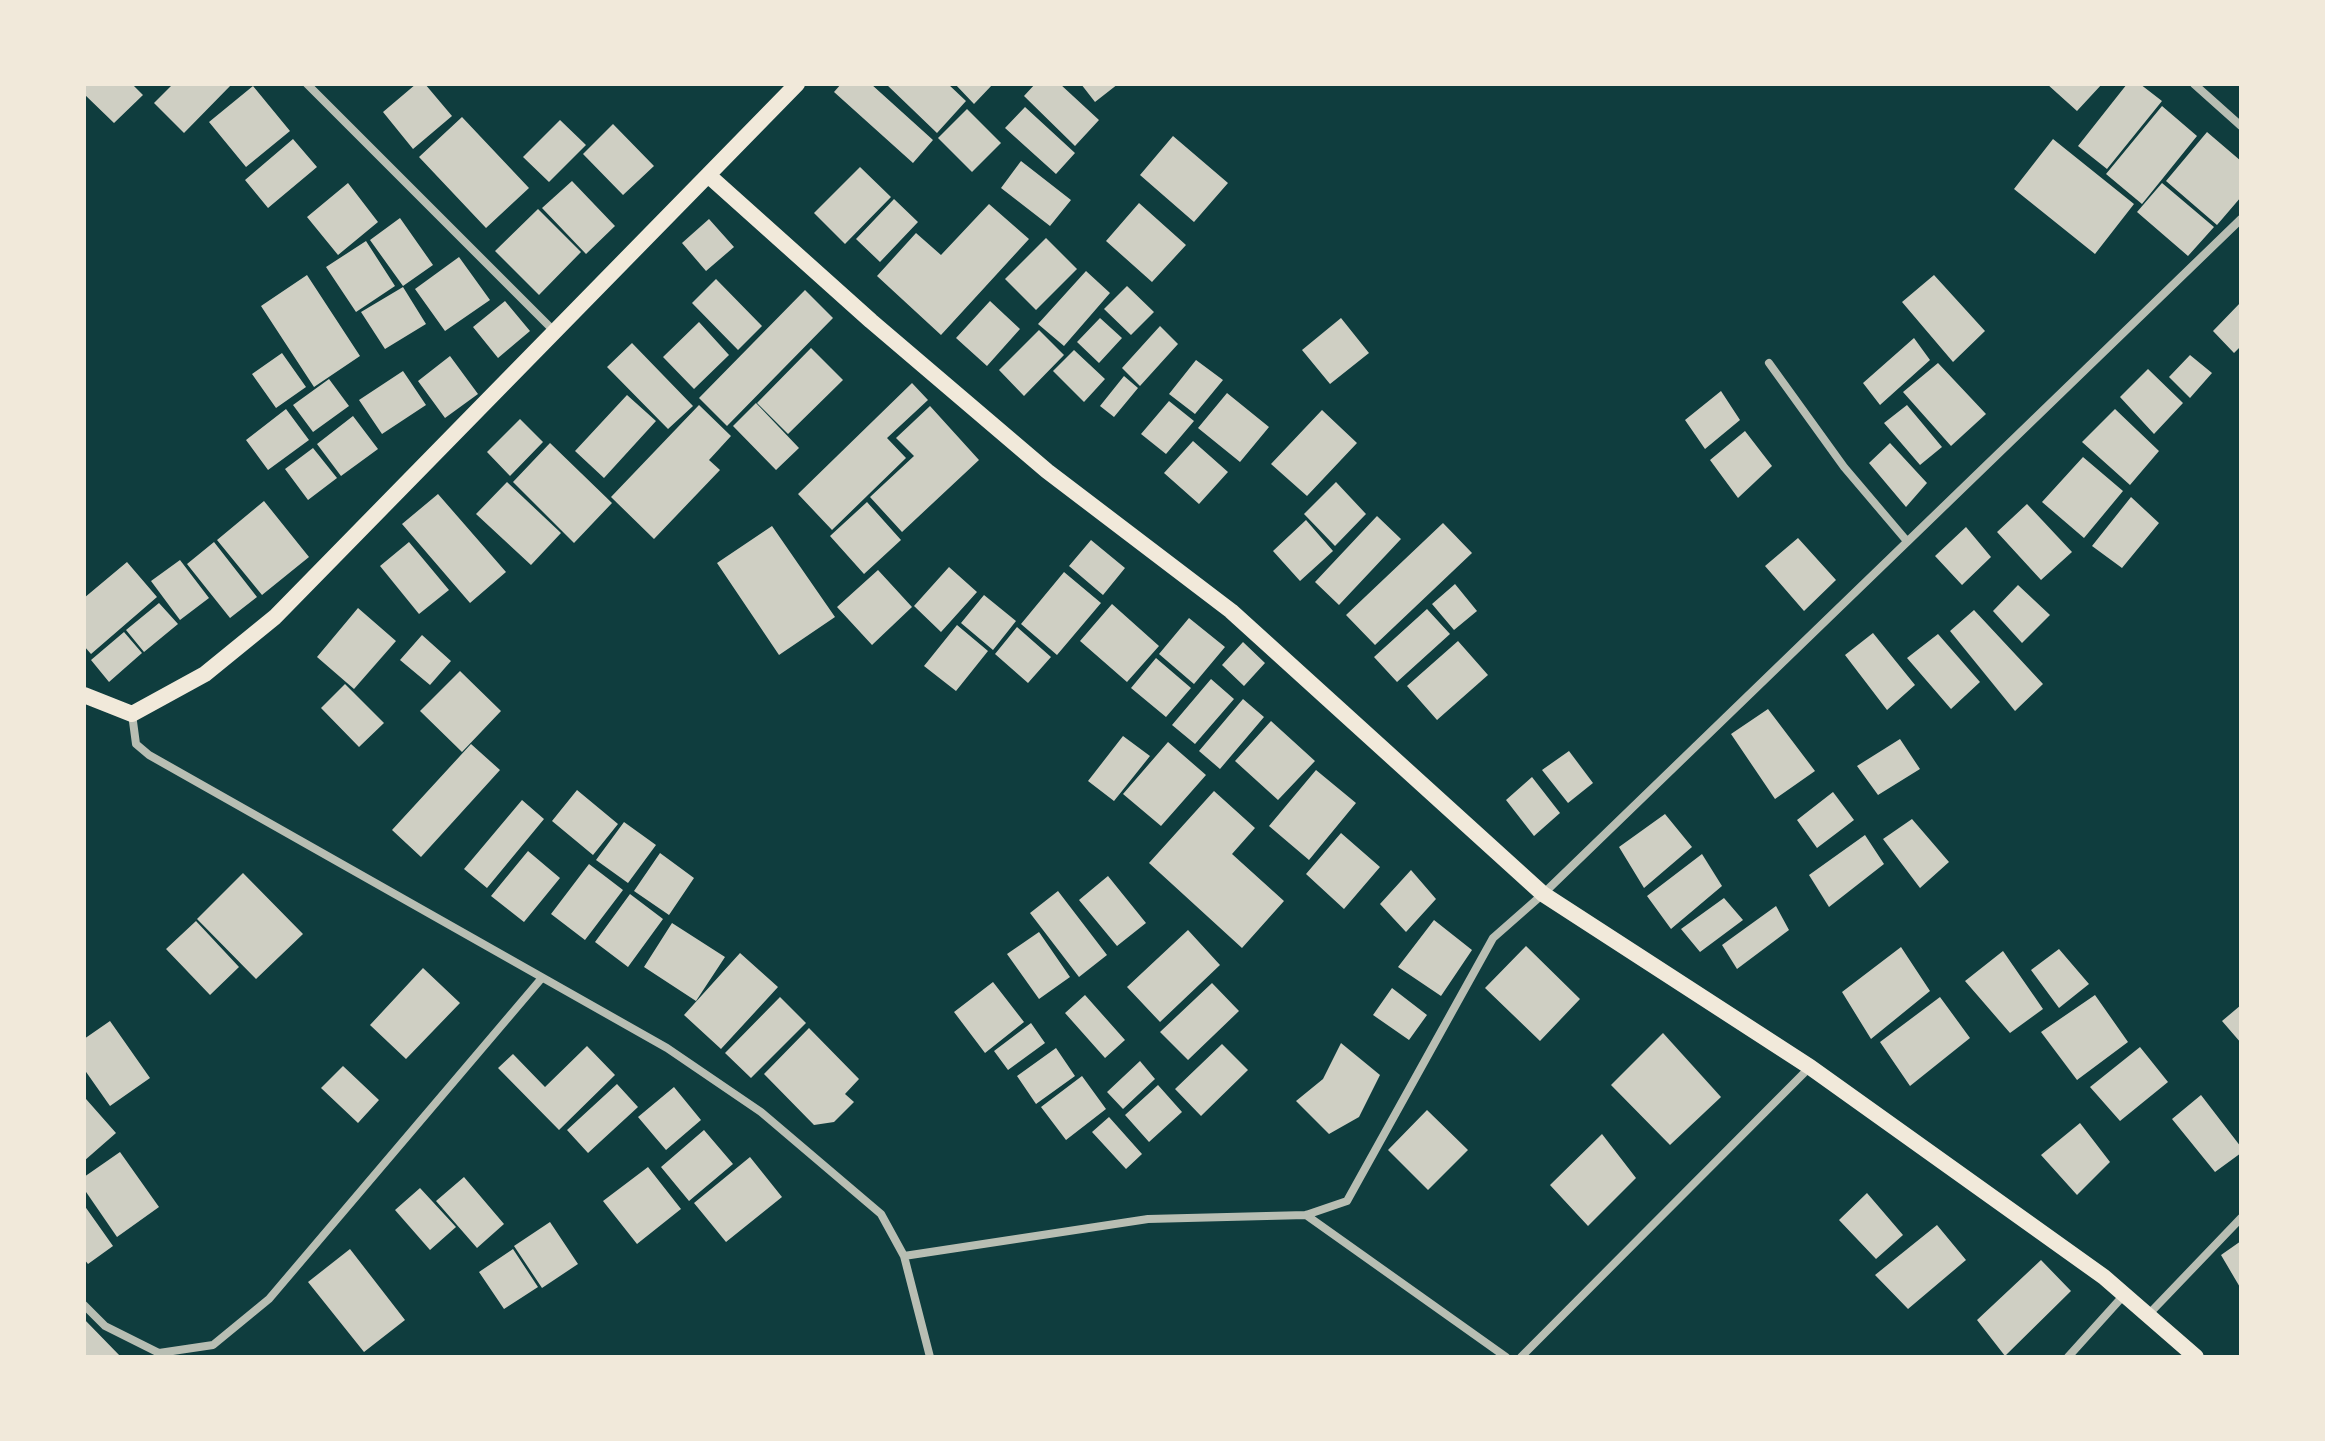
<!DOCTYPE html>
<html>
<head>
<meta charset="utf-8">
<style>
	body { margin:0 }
	#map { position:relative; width:2325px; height:1441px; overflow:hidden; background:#0f3d3e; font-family:"Source Sans 3",sans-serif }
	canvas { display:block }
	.frame { position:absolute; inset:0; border:86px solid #f1e9da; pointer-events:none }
</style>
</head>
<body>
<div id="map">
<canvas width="2325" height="1441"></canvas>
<div class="frame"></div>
</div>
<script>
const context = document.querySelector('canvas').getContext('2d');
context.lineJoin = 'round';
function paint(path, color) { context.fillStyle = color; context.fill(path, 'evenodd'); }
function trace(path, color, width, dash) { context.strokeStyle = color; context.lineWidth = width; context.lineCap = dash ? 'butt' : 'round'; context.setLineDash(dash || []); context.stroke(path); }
paint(new Path2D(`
	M84,84H132L143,95L114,123L84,94Z
	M173,84H232L184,133L154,103Z
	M416,84H425L452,116L413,149L383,112Z
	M841,84H871L933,140L913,163L834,92Z
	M886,84H948L966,101L937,133Z
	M955,84H993L974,104Z
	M1035,84H1060L1099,120L1075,146L1024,96Z
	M1081,84H1118L1095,102Z
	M2047,84H2102L2077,111Z
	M2127,84H2140L2162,101L2107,169L2078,146Z
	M253,86L290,131L246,167L209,122Z
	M2162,106L2197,136L2142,204L2106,174Z
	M1025,107L1075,153L1056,174L1005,128Z
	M967,109L1001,143L972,172L938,138Z
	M462,117L529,188L486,228L419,157Z
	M560,120L586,145L549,182L523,157Z
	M613,124L654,166L623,195L583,154Z
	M2207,132L2241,161V197L2217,225L2166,181Z
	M1173,136L1228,183L1194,222L1140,175Z
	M293,139L317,167L268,208L245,180Z
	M2053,139L2134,204L2095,254L2014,189Z
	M1021,161L1071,200L1050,226L1001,188Z
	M860,167L891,197L845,244L814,213Z
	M572,181L615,226L586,254L542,208Z
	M348,183L378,222L338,255L307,217Z
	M2162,183L2214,227L2188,256L2137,212Z
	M894,199L918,222L880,262L856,239Z
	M1139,203L1186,245L1152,282L1106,241Z
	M989,204L1029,239L941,335L877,276L916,233L941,255Z
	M538,209L581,252L539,295L495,251Z
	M400,218L433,265L403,286L370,240Z
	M709,219L734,247L706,271L682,243Z
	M1046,238L1077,269L1036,310L1005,279Z
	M366,241L395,286L356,312L326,267Z
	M459,257L490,300L445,331L415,289Z
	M1086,271L1110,293L1064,346L1038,324Z
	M307,275L360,356L314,387L261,306Z
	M1934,275L1985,331L1953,362L1902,302Z
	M716,279L762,326L738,350L692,303Z
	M1127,286L1154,312L1131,335L1104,309Z
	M403,287L426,324L385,349L361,312Z
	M805,290L833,318L727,426L699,398Z
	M505,301L530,331L498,358L473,327Z
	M990,301L1020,329L987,366L956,338Z
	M2241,302V346L2234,353L2213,331Z
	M1100,318L1122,338L1099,363L1077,342Z
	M1341,318L1369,353L1330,384L1302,350Z
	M699,322L729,355L694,389L663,357Z
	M1160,326L1178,344L1140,386L1122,368Z
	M1039,330L1064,355L1024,396L999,370Z
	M1914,338L1930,360L1880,405L1863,383Z
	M632,343L693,406L668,429L607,367Z
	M811,348L843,380L788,434L757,403Z
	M1074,350L1105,379L1084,402L1053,371Z
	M282,353L306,387L276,408L252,374Z
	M2190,355L2212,373L2190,398L2169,377Z
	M450,356L478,394L445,418L418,381Z
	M1196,360L1223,380L1195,414L1169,394Z
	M1938,363L1986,414L1951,446L1903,392Z
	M2148,369L2183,403L2154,434L2120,397Z
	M403,371L426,405L382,434L359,400Z
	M1124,376L1138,388L1114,417L1100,406Z
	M329,379L349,406L313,432L293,405Z
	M912,383L928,400L887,438L906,458L832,530L798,494Z
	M1721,391L1740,420L1705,449L1685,420Z
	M1227,393L1269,427L1240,462L1198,428Z
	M627,395L656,421L604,478L575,451Z
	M1169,401L1194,421L1166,454L1141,434Z
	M756,403L799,448L776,470L733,426Z
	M699,405L731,436L709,460L720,470L654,539L611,497Z
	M1907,405L1942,447L1920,465L1884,423Z
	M930,406L979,460L902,532L870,497L914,456L896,438Z
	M286,409L309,440L268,470L246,440Z
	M2115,409L2159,451L2130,485L2082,442Z
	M1322,410L1357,443L1307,496L1271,464Z
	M353,416L378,449L341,476L317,444Z
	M520,419L543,442L510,476L487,452Z
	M1745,431L1772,466L1738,498L1710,460Z
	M1193,441L1228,472L1199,504L1164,473Z
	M550,443L612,503L574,543L513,482Z
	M1890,443L1927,483L1906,507L1869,463Z
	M313,448L337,478L308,500L285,469Z
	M2083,457L2123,491L2084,538L2042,502Z
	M507,482L561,533L531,565L476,514Z
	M1336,482L1366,514L1335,546L1304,514Z
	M438,494L506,572L470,603L402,524Z
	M2131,497L2159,523L2122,568L2092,546Z
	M264,501L309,557L262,595L217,540Z
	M867,502L901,540L864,574L830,536Z
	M2027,504L2072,552L2041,580L1997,532Z
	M1377,516L1401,539L1339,605L1315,582Z
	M1306,520L1333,551L1300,581L1273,551Z
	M1443,523L1472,553L1375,645L1346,615Z
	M772,526L835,617L779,655L717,563Z
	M1966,527L1991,557L1962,585L1935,556Z
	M1798,538L1836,580L1804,611L1765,566Z
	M1091,540L1125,568L1103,595L1069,566Z
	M214,542L257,597L230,618L187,564Z
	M409,542L449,590L419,614L380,566Z
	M180,560L209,598L180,620L151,581Z
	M127,562L157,597L91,654L84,646V598Z
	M949,567L977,592L941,632L914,606Z
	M878,570L912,607L872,645L837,607Z
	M1064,572L1101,603L1057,655L1021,624Z
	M1455,584L1477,611L1454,630L1432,604Z
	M2018,585L2050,615L2022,643L1993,611Z
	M984,595L1016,621L993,650L961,623Z
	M159,603L178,624L144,652L126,630Z
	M1112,604L1159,646L1127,682L1080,641Z
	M358,608L396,641L354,689L317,657Z
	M1427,609L1450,634L1397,682L1374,657Z
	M1974,610L2043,684L2015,711L1950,631Z
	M1189,618L1225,647L1194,684L1159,654Z
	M957,625L988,651L956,691L924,666Z
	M1017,627L1051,657L1028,683L995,654Z
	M124,632L142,653L109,682L91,660Z
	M1873,633L1915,685L1887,710L1845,655Z
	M1938,634L1980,682L1951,709L1907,658Z
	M422,635L451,661L430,685L400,660Z
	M1458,641L1488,675L1437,720L1407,686Z
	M1243,642L1265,663L1244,686L1222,665Z
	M1156,658L1191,688L1166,717L1131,688Z
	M460,671L501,711L462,752L420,711Z
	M1211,679L1234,699L1195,744L1172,725Z
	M345,684L384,723L359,747L321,708Z
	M1243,699L1264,717L1220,769L1199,751Z
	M1768,709L1815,771L1775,799L1731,734Z
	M1271,721L1315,761L1278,800L1235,761Z
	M1123,736L1150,756L1114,801L1088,781Z
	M1900,739L1920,769L1878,795L1857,766Z
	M1168,742L1206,775L1161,826L1123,794Z
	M471,744L500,770L421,857L392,830Z
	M1569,751L1593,783L1568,803L1542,770Z
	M1316,770L1356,803L1309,860L1269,826Z
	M1532,777L1560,813L1534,836L1506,800Z
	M577,790L618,824L593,855L552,821Z
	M1214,791L1255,828L1232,854L1284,901L1242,948L1149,863Z
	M1833,792L1854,820L1817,848L1797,820Z
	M522,800L544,819L487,888L464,869Z
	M1665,814L1692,847L1644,888L1619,847Z
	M1912,819L1949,862L1920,888L1883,839Z
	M624,822L656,845L628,883L596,860Z
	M1341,833L1380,867L1344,909L1306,874Z
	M1865,835L1884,864L1829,907L1809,875Z
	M528,851L560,878L524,922L491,896Z
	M660,853L694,878L669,915L634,891Z
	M1702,854L1722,886L1671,929L1647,896Z
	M589,864L623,890L585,940L551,914Z
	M1411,870L1436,899L1406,932L1380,904Z
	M243,873L303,934L256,979L197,919Z
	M1108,876L1146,923L1117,946L1079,900Z
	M1058,891L1107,955L1079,977L1030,913Z
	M630,894L663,919L628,967L595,942Z
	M1724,898L1743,920L1700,952L1681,929Z
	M1776,906L1789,930L1737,969L1722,945Z
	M1434,920L1472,950L1441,996L1398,967Z
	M196,921L239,967L210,995L166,949Z
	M672,923L725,957L696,1001L644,967Z
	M1188,930L1220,965L1160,1022L1127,987Z
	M1039,932L1070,977L1039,999L1007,954Z
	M1526,946L1580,999L1540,1041L1485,988Z
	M1901,947L1930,991L1871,1039L1842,992Z
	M2059,949L2089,984L2059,1008L2031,970Z
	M2003,951L2043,1009L2010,1033L1965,981Z
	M740,953L778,987L721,1049L684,1015Z
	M423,968L460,1003L406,1059L370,1025Z
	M993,982L1024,1022L985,1053L954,1012Z
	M1212,983L1239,1011L1188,1060L1160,1032Z
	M1392,988L1427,1015L1409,1040L1373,1015Z
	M1085,995L1125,1040L1105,1058L1065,1013Z
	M2095,995L2128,1042L2077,1080L2041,1032Z
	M780,997L806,1023L751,1078L725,1053Z
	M1940,997L1970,1038L1910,1086L1880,1042Z
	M2241,1005V1043L2222,1021Z
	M110,1021L150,1078L110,1106L84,1069V1039Z
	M1031,1023L1045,1043L1008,1070L994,1051Z
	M809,1028L859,1079L845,1094L854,1102L834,1122L814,1125L764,1074Z
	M1663,1033L1721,1097L1670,1145L1611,1085Z
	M1341,1043L1380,1075L1359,1117L1329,1134L1296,1101L1323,1079Z
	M1222,1044L1248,1070L1201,1116L1175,1089Z
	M587,1046L615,1075L559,1130L498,1068L513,1054L545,1087Z
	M2140,1047L2168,1082L2120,1121L2090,1087Z
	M1056,1048L1075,1076L1036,1104L1017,1076Z
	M1140,1061L1155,1079L1123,1109L1107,1092Z
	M343,1066L379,1100L358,1123L321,1088Z
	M1082,1076L1106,1109L1066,1140L1041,1107Z
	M617,1084L638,1107L588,1153L567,1130Z
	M1158,1085L1182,1112L1149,1142L1125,1115Z
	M674,1087L701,1120L666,1150L638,1117Z
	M2201,1095L2241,1147V1153L2215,1172L2172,1119Z
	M86,1099L116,1133L84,1161V1101Z
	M1427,1110L1468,1150L1428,1190L1388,1150Z
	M1109,1117L1142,1154L1126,1169L1092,1132Z
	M2080,1123L2110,1162L2077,1195L2041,1155Z
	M704,1130L733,1164L689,1201L661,1167Z
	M1602,1134L1636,1178L1588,1226L1550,1185Z
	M120,1152L159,1207L117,1237L84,1189V1177Z
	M750,1157L782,1197L726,1242L694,1203Z
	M648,1167L681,1209L637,1244L603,1201Z
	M464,1177L504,1224L477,1248L436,1201Z
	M420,1188L456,1227L430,1250L395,1210Z
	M1867,1193L1903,1235L1876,1259L1839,1220Z
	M84,1205L113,1246L88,1264L84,1259Z
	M550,1222L578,1264L542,1288L514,1246Z
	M1937,1225L1966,1260L1908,1309L1875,1275Z
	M2241,1241V1289L2221,1255Z
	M350,1249L405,1320L364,1352L308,1282Z
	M513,1249L538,1287L504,1309L479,1272Z
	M2041,1260L2071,1291L2005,1356L1977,1320Z
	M84,1319L121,1357H84Z`), '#cfcfc3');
trace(new Path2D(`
	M307,84L555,332
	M2194,84L2241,126
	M1769,363L1844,467L1906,540
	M132,714L136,744L149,755L667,1048L761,1112L881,1214L904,1256L930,1357
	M1306,1215L1506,1357
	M904,1256L1148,1219L1306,1215L1347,1201L1493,938L1543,894L2241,219
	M84,1305L105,1326L159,1353L213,1345L269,1299L541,979
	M2147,1316L2241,1218
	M1521,1357L1809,1068
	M2068,1357L2124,1295`), '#b8beb3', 8);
trace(new Path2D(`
	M797,84L708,175L871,321L1047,471L1231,611L1543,894L1810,1067L2104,1277L2196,1357
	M84,695L132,714L205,674L275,617L708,175`), '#f1e9da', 16);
</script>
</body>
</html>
